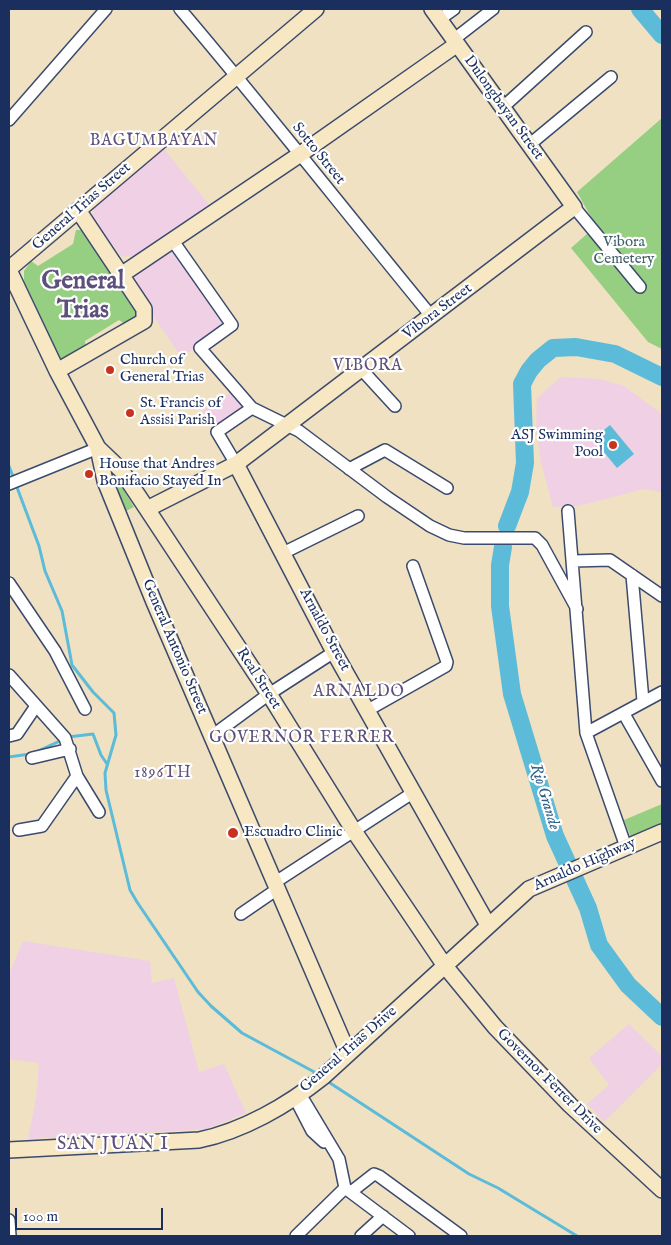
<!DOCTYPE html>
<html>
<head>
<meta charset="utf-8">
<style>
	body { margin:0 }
	#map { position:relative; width:671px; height:1245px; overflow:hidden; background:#efe1c2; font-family:"IM FELL English",serif }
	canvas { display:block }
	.frame { position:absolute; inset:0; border:10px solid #1b2f5e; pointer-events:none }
	.scale { position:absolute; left:15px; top:1208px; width:148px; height:22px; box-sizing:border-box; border:2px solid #1b2f5e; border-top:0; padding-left:6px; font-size:15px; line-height:18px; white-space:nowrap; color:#1b2f5e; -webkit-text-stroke:4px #fff; paint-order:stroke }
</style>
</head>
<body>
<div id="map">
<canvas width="671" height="1245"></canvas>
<div class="frame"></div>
<div class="scale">100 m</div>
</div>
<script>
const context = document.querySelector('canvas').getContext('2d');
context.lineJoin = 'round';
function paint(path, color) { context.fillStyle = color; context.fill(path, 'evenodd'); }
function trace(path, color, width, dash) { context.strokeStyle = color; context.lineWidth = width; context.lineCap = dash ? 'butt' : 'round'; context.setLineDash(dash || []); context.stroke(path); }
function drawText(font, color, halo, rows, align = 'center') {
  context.font = font + ' "IM FELL English",serif'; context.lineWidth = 4.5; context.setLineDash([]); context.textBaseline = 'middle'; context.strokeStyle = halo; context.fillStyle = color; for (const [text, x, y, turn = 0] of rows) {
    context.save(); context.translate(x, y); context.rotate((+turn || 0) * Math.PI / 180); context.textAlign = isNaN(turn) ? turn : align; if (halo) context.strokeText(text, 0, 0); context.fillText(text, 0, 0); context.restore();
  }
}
paint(new Path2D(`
	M159,143L211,207L143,257L121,256L92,218L94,199Z
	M176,244L230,324L181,357L127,277Z
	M561,377L600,379L624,386L662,414V492L644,489L578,506L553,507L541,462L536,428L537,398Z
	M235,390L249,408L215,431L202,411Z
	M23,941L150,961L152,983L174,978L199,1072L224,1064L246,1113L207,1129L28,1139L36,1099L39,1063L9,1059V974Z
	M629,1024L662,1056V1064L604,1122L587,1104L609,1085L589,1058Z`), '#f0d0e5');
paint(new Path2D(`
	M662,118V349L648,342L571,248L596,226L577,192Z
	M76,230H84L141,315L129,327L119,320L85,341L86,353L66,362L60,358L24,281V271L31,261L38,266L73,244Z
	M120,484L134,507L122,513L112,488Z
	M662,804V824L631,838L624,820Z`), '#97cf82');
paint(new Path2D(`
	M610,425L634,454L617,468L593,439Z`), '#5bbbd9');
trace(new Path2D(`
	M9,466L39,546L45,571L62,611L72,665L93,692L114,713L116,735L105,773L106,790L130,890L137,902L198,992L211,1006L242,1033L318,1074
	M68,737L93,734L101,755L107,764
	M38,751L62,740
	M9,757L30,754
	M327,1081L469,1174L498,1188L577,1236`), '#5bbbd9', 3);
trace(new Path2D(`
	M640,9L662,35
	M507,526L520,492L525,463L522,384L529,371L538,360L553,348L576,347L615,354L662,377
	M503,547L500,565V606L512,694L555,836L588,908L599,945L628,985L662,1017`), '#5bbbd9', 18);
const street = new Path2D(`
	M180,9C266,110 348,215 432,317
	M440,19L454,9
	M453,40L493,9
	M502,108L586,32
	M9,120L106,9
	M529,145L611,77
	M574,207L640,287
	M173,241L232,325L200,348L252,408L299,431L387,497L430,526L449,535L464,538H535L542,545L577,609
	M362,370L395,406
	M236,464L217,432L252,408
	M349,469L385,450L447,488
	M9,484L98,448
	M568,511L586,733L626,847
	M283,553L358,516
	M573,561L610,560L662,596
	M632,575L643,701
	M9,583L55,651L85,709
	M9,675L65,738L77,776L42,826L19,830
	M368,710L446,666L447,662L413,566
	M624,714L662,781
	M586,733L662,692
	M9,736L17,734L36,706
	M212,736L269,694L334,652
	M32,758L70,749
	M77,776L99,812
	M274,883L414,792
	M241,914L276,890
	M300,1094L339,1159L345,1188L409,1236
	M297,1102L312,1131L324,1142
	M351,1192L374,1174L379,1176L461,1236
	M9,1220L10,1236
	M296,1236L345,1188
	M361,1236L383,1216`);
const secondary = new Path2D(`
	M9,269L316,9
	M9,270L57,371L98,448L105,481L154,602L348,1053
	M121,275L299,155L456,45
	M57,371L144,321V309L78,210
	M98,448L121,470L147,509L269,694L354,831L445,966L495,1027L570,1105L662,1190
	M236,464L334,652L488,925
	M147,509L236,464L574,207L432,9
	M9,1150L199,1140C243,1131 288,1105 323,1077L529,889L662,832`);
trace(street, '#3b4a6d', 14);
trace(secondary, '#3b4a6d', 18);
trace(street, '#fff', 11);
trace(secondary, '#f7e8c3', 15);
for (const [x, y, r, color] of [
	[110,370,5,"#c8321e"],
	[130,413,5,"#c8321e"],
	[613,445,5,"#c8321e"],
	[89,474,5,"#c8321e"],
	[233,833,6,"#c8321e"]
]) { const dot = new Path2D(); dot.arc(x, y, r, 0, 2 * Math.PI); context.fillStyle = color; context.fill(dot); trace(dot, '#fff', 2); }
drawText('15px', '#1b2f5e', '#fff', [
	["Dulongbayan Street",503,108,54],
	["Sotto Street",318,154,51],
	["General Trias Street",82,207,-41],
	["Vibora Street",438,312,-37],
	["Arnaldo Street",324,630,62],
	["General Antonio Street",174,647,67],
	["Real Street",258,679,57],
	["Arnaldo Highway",585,865,-24],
	["General Trias Drive",349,1050,-41],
	["Governor Ferrer Drive",549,1082,45]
]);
drawText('15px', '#405f69', '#fff', [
	["Vibora",624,243],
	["Cemetery",624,260]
]);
drawText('15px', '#1b2f5e', '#fff', [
	["Church of",120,361],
	["General Trias",120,378],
	["St. Francis of",140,404],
	["Assisi Parish",140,421],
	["ASJ Swimming",603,436,"right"],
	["Pool",603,453,"right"],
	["House that Andres",99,465],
	["Bonifacio Stayed In",99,482],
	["Escuadro Clinic",244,833]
], 'left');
context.letterSpacing = '1px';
drawText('16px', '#5d517c', '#fff', [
	["BAGUMBAYAN",154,142],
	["VIBORA",368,367],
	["ARNALDO",359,693],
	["GOVERNOR FERRER",302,739],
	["1896TH",163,774]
]);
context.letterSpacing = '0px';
drawText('italic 16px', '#316089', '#fff', [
	["Rio Grande",544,797,73]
]);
context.letterSpacing = '1px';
drawText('18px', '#5d517c', '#fff', [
	["SAN JUAN I",113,1145]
]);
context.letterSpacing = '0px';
drawText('bold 25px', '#5d517c', '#fff', [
	["General",83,283],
	["Trias",83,312]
]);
</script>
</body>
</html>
